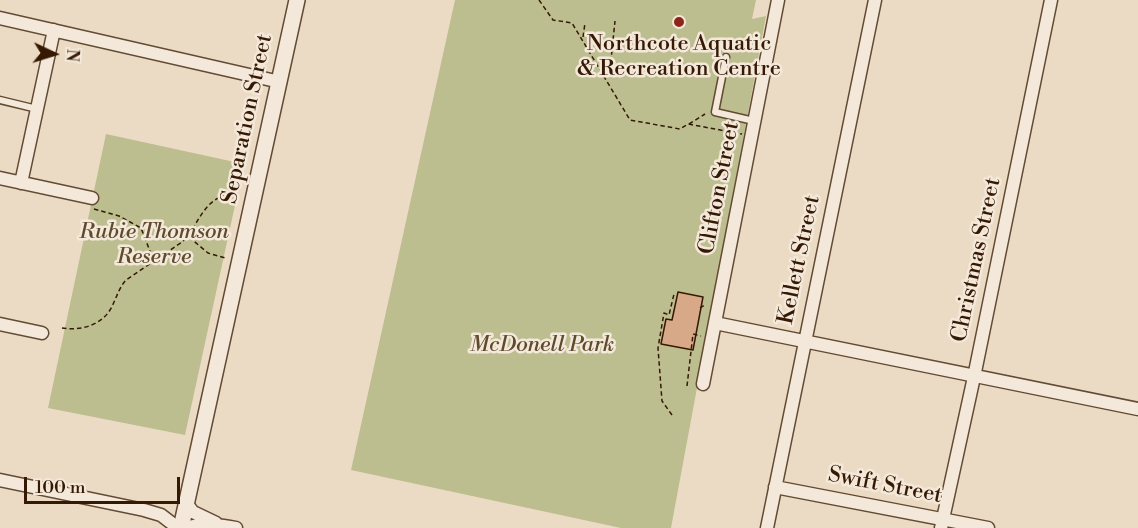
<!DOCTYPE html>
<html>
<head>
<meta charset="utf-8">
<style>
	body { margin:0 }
	#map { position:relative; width:1138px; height:528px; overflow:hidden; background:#ecdbc4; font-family:"Libre Bodoni",serif }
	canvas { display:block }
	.north { position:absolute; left:24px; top:24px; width:60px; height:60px; -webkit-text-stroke:4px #f3e8d9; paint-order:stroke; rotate:94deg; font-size:16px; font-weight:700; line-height:24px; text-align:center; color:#351903 }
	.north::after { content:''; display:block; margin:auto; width:21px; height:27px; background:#351903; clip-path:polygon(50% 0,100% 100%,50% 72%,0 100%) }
	.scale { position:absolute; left:24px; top:477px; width:156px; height:27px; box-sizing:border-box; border:3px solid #351903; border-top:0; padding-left:8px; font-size:18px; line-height:21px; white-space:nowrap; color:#351903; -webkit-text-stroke:4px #f3e8d9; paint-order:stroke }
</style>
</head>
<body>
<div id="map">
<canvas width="1138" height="528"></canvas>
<div class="north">N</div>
<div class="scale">100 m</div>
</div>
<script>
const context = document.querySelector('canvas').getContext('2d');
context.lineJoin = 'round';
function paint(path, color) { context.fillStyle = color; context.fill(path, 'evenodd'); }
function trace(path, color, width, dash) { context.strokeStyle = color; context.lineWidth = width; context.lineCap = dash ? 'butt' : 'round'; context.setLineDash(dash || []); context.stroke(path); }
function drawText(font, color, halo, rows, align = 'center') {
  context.font = font + ' "Libre Bodoni",serif'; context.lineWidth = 5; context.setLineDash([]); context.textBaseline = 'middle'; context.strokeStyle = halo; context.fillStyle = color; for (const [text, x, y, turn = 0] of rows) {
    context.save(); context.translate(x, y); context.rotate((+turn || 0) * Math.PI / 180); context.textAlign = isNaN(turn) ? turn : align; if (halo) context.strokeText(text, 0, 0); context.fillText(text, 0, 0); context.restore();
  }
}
paint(new Path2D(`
	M455,0H756L752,19L766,16L671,528H621L351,470Z
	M106,134L244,164L185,435L48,408Z`), '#bdbe90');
const building = new Path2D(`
	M678,292L703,297L693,350L661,344L666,319L672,320Z`);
paint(building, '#d8a988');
trace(building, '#351903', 1.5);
const service = new Path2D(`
	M726,57L715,112L754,121
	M0,100L37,109`);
const minor = new Path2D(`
	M0,18L280,82
	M0,178L92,198
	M21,183L54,30
	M715,323L1138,409
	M0,324L42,333
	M703,384L778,0
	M0,480L144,510L161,515L178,528
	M775,487L988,528
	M186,503L193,512L216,523
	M186,528C203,522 220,525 236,528
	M767,528L875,0
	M941,528L974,377L1051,0`);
const tertiary = new Path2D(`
	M181,528L297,0`);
trace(service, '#634a33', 9);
trace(minor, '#634a33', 15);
trace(tertiary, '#634a33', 18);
trace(new Path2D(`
	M539,0L553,20L572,23L630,120L680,129L688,124L742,134
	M583,37L585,23
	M603,73L610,69L615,21
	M689,124L705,114
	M94,209L119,216L141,228L153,259
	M189,237L208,253L225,258
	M700,308L706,304
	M62,328C79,331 100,326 110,310C116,300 118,289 126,280L182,242C195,230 200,210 215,200C223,194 232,193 241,189
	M687,386L693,334L701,336
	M672,415L662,401L658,348L664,313L669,315L674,294`), '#351903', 1.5, [4.5, 3]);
trace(service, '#f3e8d9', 6);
trace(minor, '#f3e8d9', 12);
trace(tertiary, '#f3e8d9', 15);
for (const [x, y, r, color] of [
	[679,22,6,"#8f2418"]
]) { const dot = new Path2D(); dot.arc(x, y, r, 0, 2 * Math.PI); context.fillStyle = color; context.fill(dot); trace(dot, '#f3e8d9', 2); }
drawText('22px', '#351903', '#f3e8d9', [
	["Northcote Aquatic",679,45],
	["& Recreation Centre",679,70]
]);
drawText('22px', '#351903', '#f3e8d9', [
	["Separation Street",248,119,-78],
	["Clifton Street",720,188,-79],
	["Kellett Street",800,260,-78],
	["Christmas Street",977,260,-78],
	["Swift Street",885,486,11]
]);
drawText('italic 22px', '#5e4b2d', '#f3e8d9', [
	["Rubie Thomson",154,233],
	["Reserve",154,258],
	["McDonell Park",542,346]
]);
</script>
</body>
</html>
